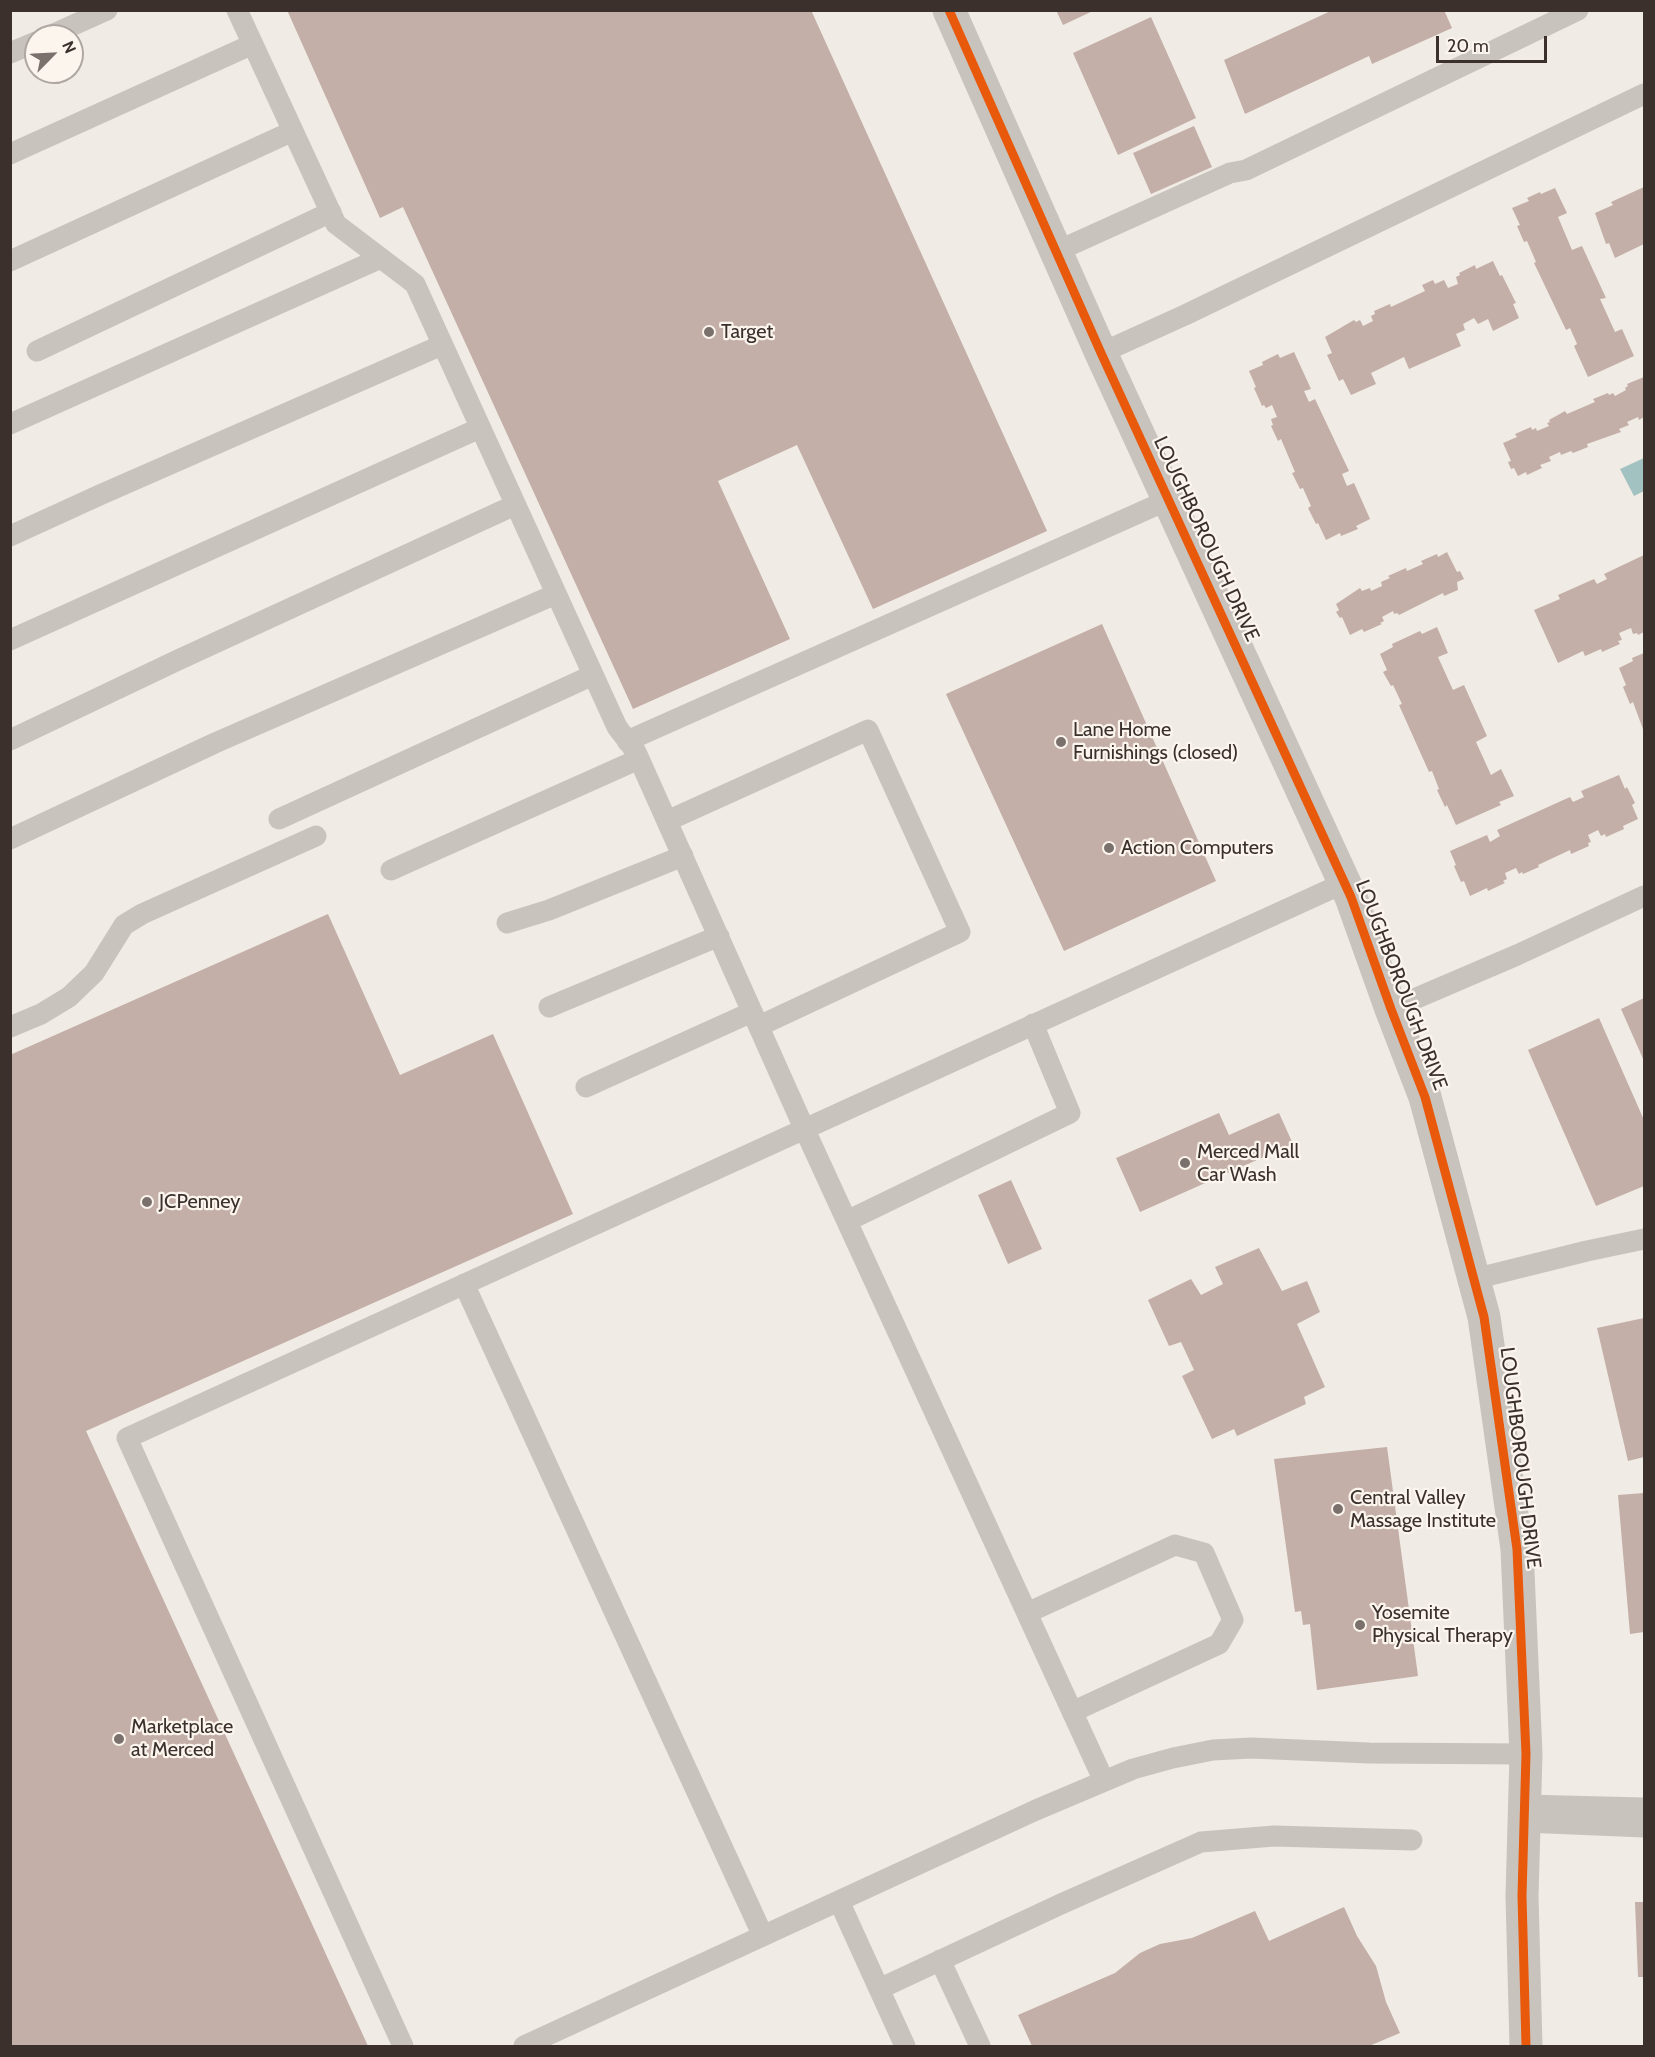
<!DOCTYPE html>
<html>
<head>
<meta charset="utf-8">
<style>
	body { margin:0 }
	#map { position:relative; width:1655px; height:2057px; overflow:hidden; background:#f0ebe5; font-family:Cabin,sans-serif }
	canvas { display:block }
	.frame { position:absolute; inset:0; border:12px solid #3b302b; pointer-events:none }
	.north { position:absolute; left:24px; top:24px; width:60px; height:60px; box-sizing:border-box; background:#fbf5ee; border:2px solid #aea6a0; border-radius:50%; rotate:66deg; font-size:16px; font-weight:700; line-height:24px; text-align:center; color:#3b302b }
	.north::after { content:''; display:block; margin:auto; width:21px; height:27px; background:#7a716c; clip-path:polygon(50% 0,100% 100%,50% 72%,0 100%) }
	.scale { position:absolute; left:1436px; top:36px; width:111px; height:27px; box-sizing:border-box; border:3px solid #3b302b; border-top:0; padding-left:8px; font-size:18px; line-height:21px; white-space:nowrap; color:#3b302b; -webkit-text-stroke:4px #fbf5ee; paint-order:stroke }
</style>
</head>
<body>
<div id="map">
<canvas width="1655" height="2057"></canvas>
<div class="frame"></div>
<div class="north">N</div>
<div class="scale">20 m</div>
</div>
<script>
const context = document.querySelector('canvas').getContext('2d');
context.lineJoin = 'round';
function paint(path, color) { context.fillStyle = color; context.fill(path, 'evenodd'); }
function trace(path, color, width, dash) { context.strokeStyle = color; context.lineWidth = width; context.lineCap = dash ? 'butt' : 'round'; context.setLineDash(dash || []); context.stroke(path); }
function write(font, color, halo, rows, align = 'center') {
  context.font = font + ' Cabin,sans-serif'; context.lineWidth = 4.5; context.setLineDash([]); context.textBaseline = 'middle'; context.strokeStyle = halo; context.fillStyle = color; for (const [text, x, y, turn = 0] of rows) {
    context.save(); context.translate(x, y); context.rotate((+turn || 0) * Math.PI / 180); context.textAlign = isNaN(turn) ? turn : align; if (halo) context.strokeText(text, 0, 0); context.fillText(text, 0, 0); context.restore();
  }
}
const water = new Path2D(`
	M1644 458V491L1634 496 1620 469Z`);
const building = new Path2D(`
	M287 10H811L1047 531 873 609 797 445 718 481 790 639 633 709 403 207 380 218Z
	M1056 10H1095L1063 25Z
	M1333 10H1444L1452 28 1372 64 1369 56 1245 114 1224 60Z
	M1151 17 1196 118 1118 155 1073 53Z
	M1194 126 1212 167 1151 194 1133 153Z
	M1644 187V244L1615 258 1609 243 1606 244 1595 213 1613 205 1611 202Z
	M1555 188 1567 213 1558 217 1572 250 1582 246 1606 298 1600 299 1615 332 1622 329 1634 356 1588 377 1574 346 1577 344 1570 328 1566 330 1534 263 1536 262 1527 241 1524 242 1517 226 1520 225 1512 208 1529 201 1527 198 1540 192 1541 194Z
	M1493 261 1500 276 1502 275 1516 303 1513 304 1519 318 1493 331 1488 319 1478 324 1474 318 1463 324 1465 330 1456 334 1461 346 1409 369 1404 357 1371 373 1376 384 1351 395 1343 379 1339 381 1327 355 1332 353 1325 337 1354 320 1356 322 1360 320 1363 326 1373 321 1371 316 1375 314 1374 311 1390 304 1391 307 1425 291 1422 285 1433 280 1435 284 1444 280 1448 288 1458 284 1456 277 1460 275 1459 273 1475 265 1476 269Z
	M1294 352 1311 389 1304 391 1309 402 1315 399 1349 471 1342 474 1347 486 1354 483 1370 519 1356 526 1358 529 1341 536 1340 533 1326 540 1318 523 1316 524 1308 508 1311 506 1303 488 1300 489 1292 473 1295 472 1281 439 1278 441 1271 426 1273 425 1271 419 1277 417 1272 405 1266 408 1264 405 1262 406 1254 388 1256 387 1249 371 1263 365 1262 362 1278 354 1280 358Z
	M1644 377V417L1639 420 1638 417 1627 422 1629 425 1619 429 1621 432 1587 444 1588 447 1573 453 1571 451 1561 455 1560 452 1549 457 1551 461 1540 465 1542 468 1527 475 1526 472 1518 476 1514 468 1511 469 1508 462 1511 461 1503 443 1517 437 1515 434 1531 427 1532 430 1536 428 1537 431 1549 426 1547 423 1550 422 1549 420 1565 411 1567 414 1595 402 1593 399 1608 393 1609 395 1613 393 1615 396 1626 390 1625 388 1628 386 1627 384Z
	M1447 552 1457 572 1460 571 1464 579 1457 582 1458 590 1444 596 1443 593 1399 615 1397 613 1394 614 1393 611 1382 617 1384 621 1380 623 1382 624 1364 632 1362 629 1350 635 1342 617 1340 618 1336 612 1339 610 1336 604 1360 588 1362 591 1370 588 1371 591 1382 586 1381 582 1390 578 1388 576 1406 568 1407 571 1423 564 1421 561 1437 554 1438 557Z
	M1644 555V632L1638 635 1637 633 1633 634 1631 628 1619 633 1622 640 1618 641 1620 644 1602 652 1601 649 1585 656 1583 651 1558 663 1534 610 1560 599 1558 595 1594 579 1597 584 1607 579 1604 574Z
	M1102 624 1216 881 1064 951 946 694Z
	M1437 627 1448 653 1438 657 1453 690 1464 685 1487 736 1476 742 1491 775 1501 769 1514 796 1499 802 1501 805 1456 825 1447 805 1445 807 1437 790 1439 789 1432 771 1429 772 1399 705 1402 704 1393 685 1391 686 1383 672 1387 670 1380 654 1393 647 1392 644 1420 631 1422 634Z
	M1644 653V732L1633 702 1630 704 1623 687 1626 685 1619 668 1633 661 1632 658Z
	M1619 775 1625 789 1627 787 1635 803 1632 805 1638 819 1623 826 1624 829 1606 837 1605 834 1601 836 1598 830 1588 835 1591 842 1588 843 1589 846 1571 854 1570 850 1538 865 1539 867 1523 874 1522 872 1519 874 1516 868 1505 873 1507 879 1503 881 1505 883 1488 891 1487 888 1470 896 1464 881 1461 882 1454 866 1456 865 1450 851 1487 835 1490 842 1500 836 1497 830 1570 797 1573 802 1584 797 1581 791Z
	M328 914 400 1075 493 1034 573 1214 86 1431 368 2046H10V1055Z
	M1644 998V1061L1621 1009Z
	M1599 1018 1644 1120V1186L1596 1206 1528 1050Z
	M1219 1113 1229 1135 1279 1113 1293 1144 1140 1212 1116 1158Z
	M1011 1180 1042 1249 1008 1264 978 1195Z
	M1259 1248 1282 1291 1307 1281 1320 1312 1297 1324 1325 1387 1304 1397 1306 1404 1237 1436 1234 1429 1212 1439 1182 1376 1194 1370 1181 1342 1169 1346 1148 1300 1191 1279 1201 1295 1223 1284 1215 1267Z
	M1644 1318V1457L1628 1461 1597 1328Z
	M1387 1447 1418 1676 1317 1690 1310 1624 1303 1625 1301 1611 1295 1612 1274 1459Z
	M1644 1493V1632L1630 1634 1618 1495Z
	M1635 1902H1644V1977H1638Z
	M1344 1907 1357 1936 1376 1966 1386 2002 1400 2033 1369 2046H1032L1018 2015 1115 1973 1140 1953 1160 1944 1192 1938 1255 1911 1269 1941Z`);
const service = new Path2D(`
	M237 10 336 224 415 284 617 727 636 752 804 1128 1104 1781
	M49 36 107 10
	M10 53 36 42
	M10 154 253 44
	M1055 252 1230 173 1246 170 1578 10
	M10 261 293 131
	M37 351 331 212
	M1101 353 1185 315 1644 94
	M10 424 381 258
	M10 536 102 494 442 345
	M10 640 480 428
	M10 740 178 660 515 505
	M627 741 1168 500
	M279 819 593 675
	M667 821 868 730 960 932 759 1026
	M10 839 215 743 556 594
	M391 870 639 759
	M507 923 549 910 683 856
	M549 1007 719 936
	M1391 1009 1517 955 1644 896
	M10 1027 41 1014 69 997 94 973 124 925 142 914 316 836
	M586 1087 752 1012
	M847 1221 1070 1113 1033 1024
	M1474 1279 1587 1251 1644 1239
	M464 1284 763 1936
	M1027 1613 1175 1545 1204 1553 1233 1620 1219 1644 1072 1712
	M1524 1805 1644 1808
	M1524 1822 1644 1827
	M839 1901 905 2046
	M940 1960 980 2046
	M879 1989 1061 1904 1201 1842 1274 1836 1412 1840
	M403 2046 127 1438 1344 883
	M524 2046 1036 1810 1133 1769 1173 1758 1213 1750 1251 1748 1369 1753 1526 1754`);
const minor = new Path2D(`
	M949 10 1101 353 1351 897 1391 1009 1425 1097 1484 1317 1517 1549 1526 1754 1522 1896 1526 2046`);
const cycleway = new Path2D(`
	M949 10 1101 353 1351 897 1391 1009 1425 1097 1484 1317 1517 1549 1526 1754 1522 1896 1526 2046`);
const markers = [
	[709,332,6,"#7a716c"],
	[1061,742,6,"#7a716c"],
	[1109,848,6,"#7a716c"],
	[1185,1163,6,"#7a716c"],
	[147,1202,6,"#7a716c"],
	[1338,1509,6,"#7a716c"],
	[1360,1625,6,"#7a716c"],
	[119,1739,6,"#7a716c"]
];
const poiNames = [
	["Target",721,332],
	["Lane Home",1073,730],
	["Furnishings (closed)",1073,753],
	["Action Computers",1121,848],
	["Merced Mall",1197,1152],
	["Car Wash",1197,1175],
	["JCPenney",159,1202],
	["Central Valley",1350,1498],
	["Massage Institute",1350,1521],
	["Yosemite",1372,1613],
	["Physical Therapy",1372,1636],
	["Marketplace",131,1727],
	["at Merced",131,1750]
];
const streetNames = [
	["LOUGHBOROUGH DRIVE",1206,539,65],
	["LOUGHBOROUGH DRIVE",1401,985,69],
	["LOUGHBOROUGH DRIVE",1520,1458,83]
];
paint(water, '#a1c2c1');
paint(building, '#c3afa7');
trace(service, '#c9c3be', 21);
trace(minor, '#c9c3be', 33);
trace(cycleway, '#e8590c', 9);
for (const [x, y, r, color] of markers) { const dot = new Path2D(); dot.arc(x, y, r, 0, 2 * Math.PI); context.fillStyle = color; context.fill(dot); trace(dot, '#fbf5ee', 2); }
write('20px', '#3b302b', '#fbf5ee', poiNames, 'left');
write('20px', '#3b302b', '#fbf5ee', streetNames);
</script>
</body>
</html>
